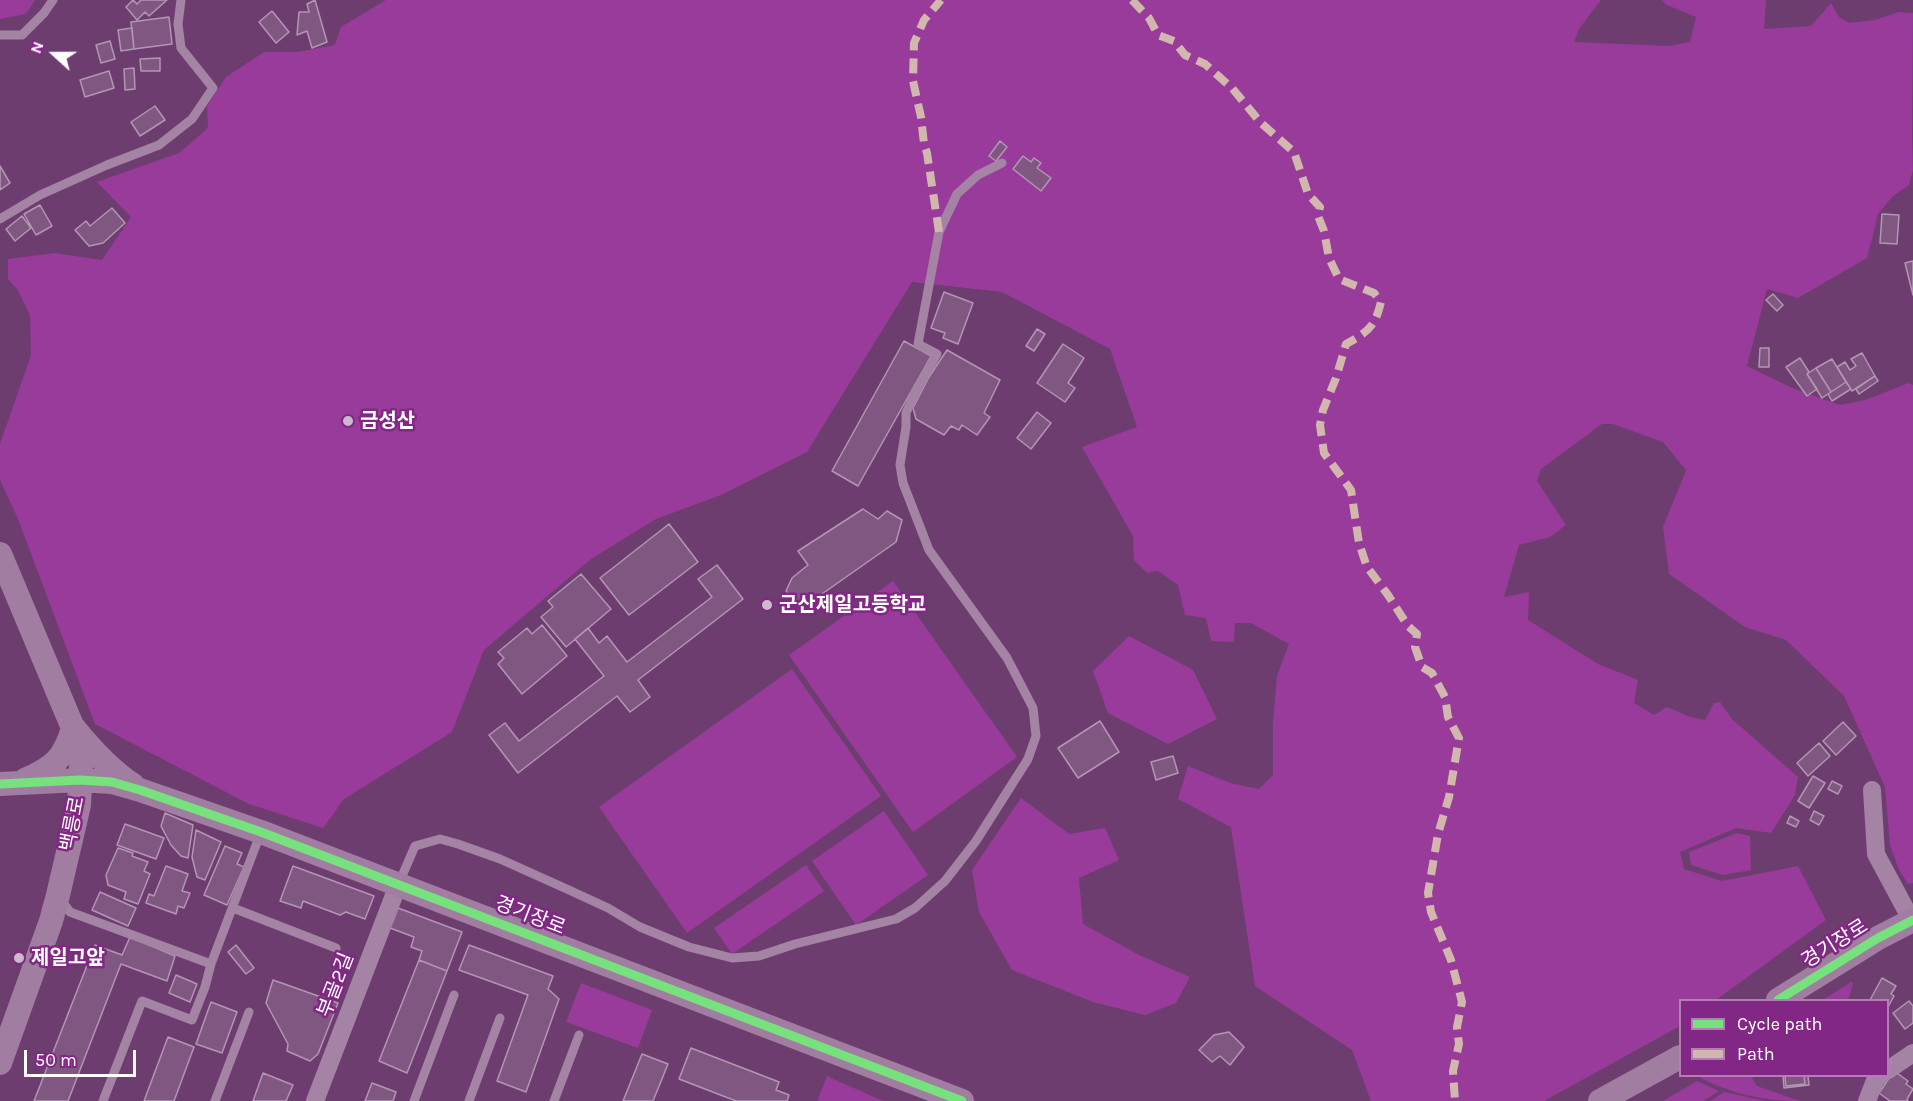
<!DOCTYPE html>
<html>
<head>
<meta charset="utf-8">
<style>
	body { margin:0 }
	#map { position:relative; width:1913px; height:1101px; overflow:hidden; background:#6e3d6f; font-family:Karla,sans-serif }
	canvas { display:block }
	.legend { position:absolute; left:1679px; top:999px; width:210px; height:78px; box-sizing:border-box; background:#822785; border:2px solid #b47db6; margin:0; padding:8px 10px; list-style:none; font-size:18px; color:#fff }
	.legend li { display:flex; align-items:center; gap:12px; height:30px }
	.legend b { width:30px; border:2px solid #b47db6 }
	.north { position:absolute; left:24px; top:24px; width:60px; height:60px; -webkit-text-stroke:4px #822785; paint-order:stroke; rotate:291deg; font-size:16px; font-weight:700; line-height:24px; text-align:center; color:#fff }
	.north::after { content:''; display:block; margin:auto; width:21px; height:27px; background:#fff; clip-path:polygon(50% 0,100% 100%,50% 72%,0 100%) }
	.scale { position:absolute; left:24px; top:1050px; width:112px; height:27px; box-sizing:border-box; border:3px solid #fff; border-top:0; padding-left:8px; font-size:18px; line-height:21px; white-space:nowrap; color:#fff; -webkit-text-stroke:4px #822785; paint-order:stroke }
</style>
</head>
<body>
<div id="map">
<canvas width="1913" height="1101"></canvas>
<ul class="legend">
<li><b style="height:8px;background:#77e17e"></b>Cycle path</li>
<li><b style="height:8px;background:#d1b7ad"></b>Path</li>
</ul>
<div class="north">N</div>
<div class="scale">50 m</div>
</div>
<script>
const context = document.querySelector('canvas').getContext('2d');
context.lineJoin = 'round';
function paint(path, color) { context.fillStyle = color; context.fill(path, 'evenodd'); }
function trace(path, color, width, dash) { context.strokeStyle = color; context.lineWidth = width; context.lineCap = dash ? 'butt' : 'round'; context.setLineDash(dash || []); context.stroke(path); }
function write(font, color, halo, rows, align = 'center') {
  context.font = font + ' Karla,"Noto Sans KR",sans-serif'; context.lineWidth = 5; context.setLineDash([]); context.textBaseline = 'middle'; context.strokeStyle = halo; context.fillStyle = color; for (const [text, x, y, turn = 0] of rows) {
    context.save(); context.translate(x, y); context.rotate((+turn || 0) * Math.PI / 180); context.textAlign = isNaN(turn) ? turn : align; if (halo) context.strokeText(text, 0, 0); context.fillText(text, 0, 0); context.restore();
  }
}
const green = new Path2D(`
	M0 0H35L26 14 0 19Z
	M386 0H1601L1579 29 1574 42 1669 46 1690 42 1696 17 1667 5 1662 0H1766L1764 29 1811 26 1831 3 1838 16 1849 23 1875 20 1899 12 1913 13 1912 136 1913 170 1909 185 1893 196 1878 214 1867 258 1798 298 1767 289 1747 366 1792 388 1840 405 1865 400 1909 383 1913 385V883L1908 884 1899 870 1890 845 1885 787 1844 696 1786 640 1745 627 1669 574 1663 527 1686 470 1663 442 1613 424H1602L1541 469 1537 481 1566 525 1550 537 1519 545 1504 597 1529 592 1528 620 1598 664 1638 680 1634 703 1654 715 1667 707 1690 717 1705 720 1714 703 1720 702 1732 719 1798 777 1795 795 1771 833 1736 828 1680 852 1684 869 1722 881 1798 866 1826 920 1716 1000H1680V1026L1544 1101H1371L1352 1050 1255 986 1231 827 1178 799 1188 766 1230 783 1259 789 1273 775V723L1277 676 1289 644 1251 623H1235L1234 642 1211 641 1206 618 1185 615 1178 585 1158 571 1147 573 1134 560 1133 536 1082 447 1137 427 1110 349 1002 292 912 282 807 452 721 495 656 519 591 559 484 650 452 732 344 799 323 828 249 804 95 724 18 519 0 480V444L31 355 30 315 17 289 8 279V259L55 253 102 260 131 217 97 182 179 153 208 128 207 106 226 77 264 52H298L335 45 341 27Z
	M893 581 1017 757 913 832 789 655Z
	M1129 636 1193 670 1217 719 1168 744 1108 713 1093 671Z
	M792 669 881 796 687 933 599 807Z
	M1021 798 1069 834 1105 828 1119 860 1079 878 1083 924 1139 955 1190 977 1176 1003 1145 1015 1093 1002 1012 970 979 912 972 870Z
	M884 811 928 875 856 925 812 861Z
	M1737 833 1750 836 1751 870 1723 875 1691 865 1689 852Z
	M806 865 824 891 732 954 714 928Z
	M1851 982H1853L1850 995 1847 1000H1823Z
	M581 983 652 1010 638 1048 566 1022Z
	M827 1076 883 1101H817Z
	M1705 1076H1751L1757 1086 1800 1101C1765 1101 1732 1094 1700 1078Z
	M1697 1081 1719 1091 1703 1101H1663Z
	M1724 1092 1765 1101H1710Z`);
const building = new Path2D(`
	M133 0 137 4 141 0H167L149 16 145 12 137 20 126 7Z
	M315 0 327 42 312 48 307 31 297 35 299 12H309L307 4Z
	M272 11 289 32 276 43 259 22Z
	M169 17 172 44 134 49 131 22Z
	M132 28 134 49 121 51 118 30Z
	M110 41 115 59 101 63 96 45Z
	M160 58V71H141L140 59Z
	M134 68 135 89 125 90 124 69Z
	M109 71 114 88 85 97 80 80Z
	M155 106 165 120 140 136 131 122Z
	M1000 141 1007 147 996 161 989 156Z
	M1023 156 1031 162 1034 158 1041 163 1037 168 1051 178 1041 191 1013 169Z
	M0 166 10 183 0 190Z
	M40 205 52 226 36 235 24 214Z
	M112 208 125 223 103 243 89 246 75 230 86 221 90 226Z
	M1882 214 1899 215 1897 244 1880 243Z
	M22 216 31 228 15 241 6 229Z
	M1913 261V295L1905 263Z
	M944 292 973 303 958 344 943 338 945 333 931 328Z
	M1773 294 1783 305 1777 311 1766 300Z
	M1037 329 1045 334 1034 351 1026 346Z
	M904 341 931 356 858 486 832 471Z
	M1063 344 1084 358 1068 383 1075 388 1065 402 1037 383Z
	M1760 348H1769V367H1759Z
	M947 350 1000 380 984 413 990 417 977 435 962 425 959 430 951 426 944 435 916 419 913 408 929 377Z
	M1862 353 1875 376 1852 391 1837 367 1845 362 1850 370 1856 366 1851 359Z
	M1800 358 1809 372 1807 374 1817 389 1807 396 1786 367Z
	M1832 359 1846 382 1831 392 1816 368Z
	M1816 368 1831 392 1822 398 1807 374Z
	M1875 376 1878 381 1859 394 1856 389Z
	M1846 382 1851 389 1832 401 1828 394Z
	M1037 412 1051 423 1031 449 1017 438Z
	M863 509 878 519 887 511 902 520 896 542 802 608 786 591 792 578 808 565 798 551Z
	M669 524 698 562 629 615 600 578Z
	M717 565 743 599 638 680 650 697 630 712 617 696 518 773 489 735 505 723 519 741 604 676 575 639 588 628 599 643 607 636 627 662 712 597 698 579Z
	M581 574 611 609 566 647 541 617 553 607 548 601Z
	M542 625 567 656 522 694 498 664 504 658 498 652 527 628 532 634Z
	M1100 721 1119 752 1078 778 1058 748Z
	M1843 722 1856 736 1836 755 1823 741Z
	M1819 743 1830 756 1808 776 1797 763Z
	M1173 756 1178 773 1156 780 1151 762Z
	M1813 776 1825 783 1809 808 1798 801Z
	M1832 781 1842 786 1838 794 1828 789Z
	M1814 811 1824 816 1819 825 1810 820Z
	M165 813 193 825 188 858 181 856 171 845 161 826Z
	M1790 816 1799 821 1796 827 1787 823Z
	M125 824 164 838 156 859 117 845Z
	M196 830 221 842 205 880 197 877 192 857Z
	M225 846 242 853 237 864 244 867 227 905 204 895Z
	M118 848 133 853 132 856 148 862 144 871 150 874 138 904 124 899 126 892 108 885 106 875Z
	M166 866 188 874 182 891 190 893 184 908 178 906 176 914 146 903 149 894 154 896Z
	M293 866 374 896 365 919 346 912 340 915 303 901 301 908 280 901Z
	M100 892 136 908 128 926 92 910Z
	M398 908 462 932 447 971 419 960 422 951 411 947 414 937 390 928Z
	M130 937 175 956 167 981 121 964 68 1101H34L95 945 122 955Z
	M236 945 254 968 246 974 228 952Z
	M469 945 553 976 548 989 559 999 526 1092 497 1081 528 995 459 970Z
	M419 960 447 971 407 1073 379 1061Z
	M176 975 197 984 190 1002 169 993Z
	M1882 978 1896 986 1891 994 1894 996 1888 1007V1000H1870Z
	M273 980 338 1003 318 1054 310 1061 287 1051 288 1044 266 1003Z
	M1909 1001 1913 1006V1023L1905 1029 1893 1013Z
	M211 1002 237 1012 222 1053 196 1044Z
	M1229 1032 1244 1047 1230 1065 1220 1056 1212 1062 1199 1050 1214 1035Z
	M168 1037 194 1047 174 1101H144Z
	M691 1048 779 1082 776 1090 789 1095 787 1101H736L679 1079Z
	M642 1054 668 1064 653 1101H623Z
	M1894 1071 1908 1081 1906 1084 1913 1089 1907 1099 1908 1101H1890L1879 1093Z
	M263 1073 293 1085 286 1101H253Z
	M1783 1076H1785L1786 1086 1805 1084 1804 1076H1808L1809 1085 1784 1088Z
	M1785 1076H1804L1805 1084 1786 1086Z
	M372 1083 396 1092 393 1101H365Z`);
const lane = new Path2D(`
	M0 35H22L44 13 53 0
	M0 219 40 195 107 165 159 145 192 119 213 88 181 48 178 24 181 0
	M399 883 415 846 440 839 458 844 500 859 569 890 608 908 640 927 689 947 732 958 759 956 795 944 896 919 915 908 945 881 976 841 1028 759 1036 736 1033 708 1007 658 929 550 903 483 900 465 906 427V413L915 393 937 354 918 344 939 232 957 194 978 175 1002 163
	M61 900 70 912 211 964 261 832
	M233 908 336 948
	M103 1101 142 1001 192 1020 205 987 211 964
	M215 1101 249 1012
	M414 1101 454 995
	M469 1101 500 1018
	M554 1101 579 1035`);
const street = new Path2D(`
	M1872 790 1876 854 1913 923
	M1888 1070 1913 1053
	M315 1101 398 885
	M1867 1101 1876 1078 1880 1076`);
const secondary = new Path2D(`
	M0 554 73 728 81 765 79 805 58 895 51 921 0 1063
	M74 728C91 749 110 770 133 785
	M25 780C54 767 64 759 73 728
	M0 784 80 780 112 782 140 790 261 832 962 1101
	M1778 1000 1878 938 1913 920
	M1600 1101 1680 1057`);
const quiet = new Path2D(`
	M1132 0 1149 18 1158 35 1174 41 1185 55 1205 64 1232 88 1261 123 1294 152 1308 194 1320 207 1318 216 1324 231 1329 258 1339 279 1374 293 1381 302C1375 327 1368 332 1346 344L1336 378 1323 410 1320 425 1324 453 1351 490 1359 543 1367 567 1388 595 1408 626 1417 634 1415 647 1422 667 1432 673 1445 697 1448 717 1459 738 1449 797 1438 834 1428 893 1431 912 1451 960 1462 1002 1457 1027 1459 1044 1453 1071 1455 1101
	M939 232 927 153 924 144 921 117 913 81 914 43 924 20 941 0`);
const cycleway = new Path2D(`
	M0 784 80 780 112 782 140 790 261 832 962 1101
	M1778 1000 1878 938 1913 920`);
const markers = [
	[348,421,6,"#ccbbcd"],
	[767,605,6,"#ccbbcd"],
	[19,958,6,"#ccbbcd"]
];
const poiNames = [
	["금성산",360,421],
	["군산제일고등학교",779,605],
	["제일고앞",31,958]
];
const streetNames = [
	["백릉로",73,824,-79],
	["경기장로",530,916,21],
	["경기장로",1835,944,-32],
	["부골2길",336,985,-69]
];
paint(green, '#983b9a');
paint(building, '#7f5780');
trace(building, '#b396b3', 1.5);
trace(lane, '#a483a5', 9);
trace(street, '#a483a5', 18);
trace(secondary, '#a17ea1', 24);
trace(quiet, '#d1b7ad', 8, [15, 8]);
trace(cycleway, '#77e17e', 9);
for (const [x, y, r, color] of markers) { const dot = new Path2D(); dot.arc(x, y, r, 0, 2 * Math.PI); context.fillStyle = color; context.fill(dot); trace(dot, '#822785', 2); }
write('bold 20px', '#fff', '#822785', poiNames, 'left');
write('20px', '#fff', '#822785', streetNames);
</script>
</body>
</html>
